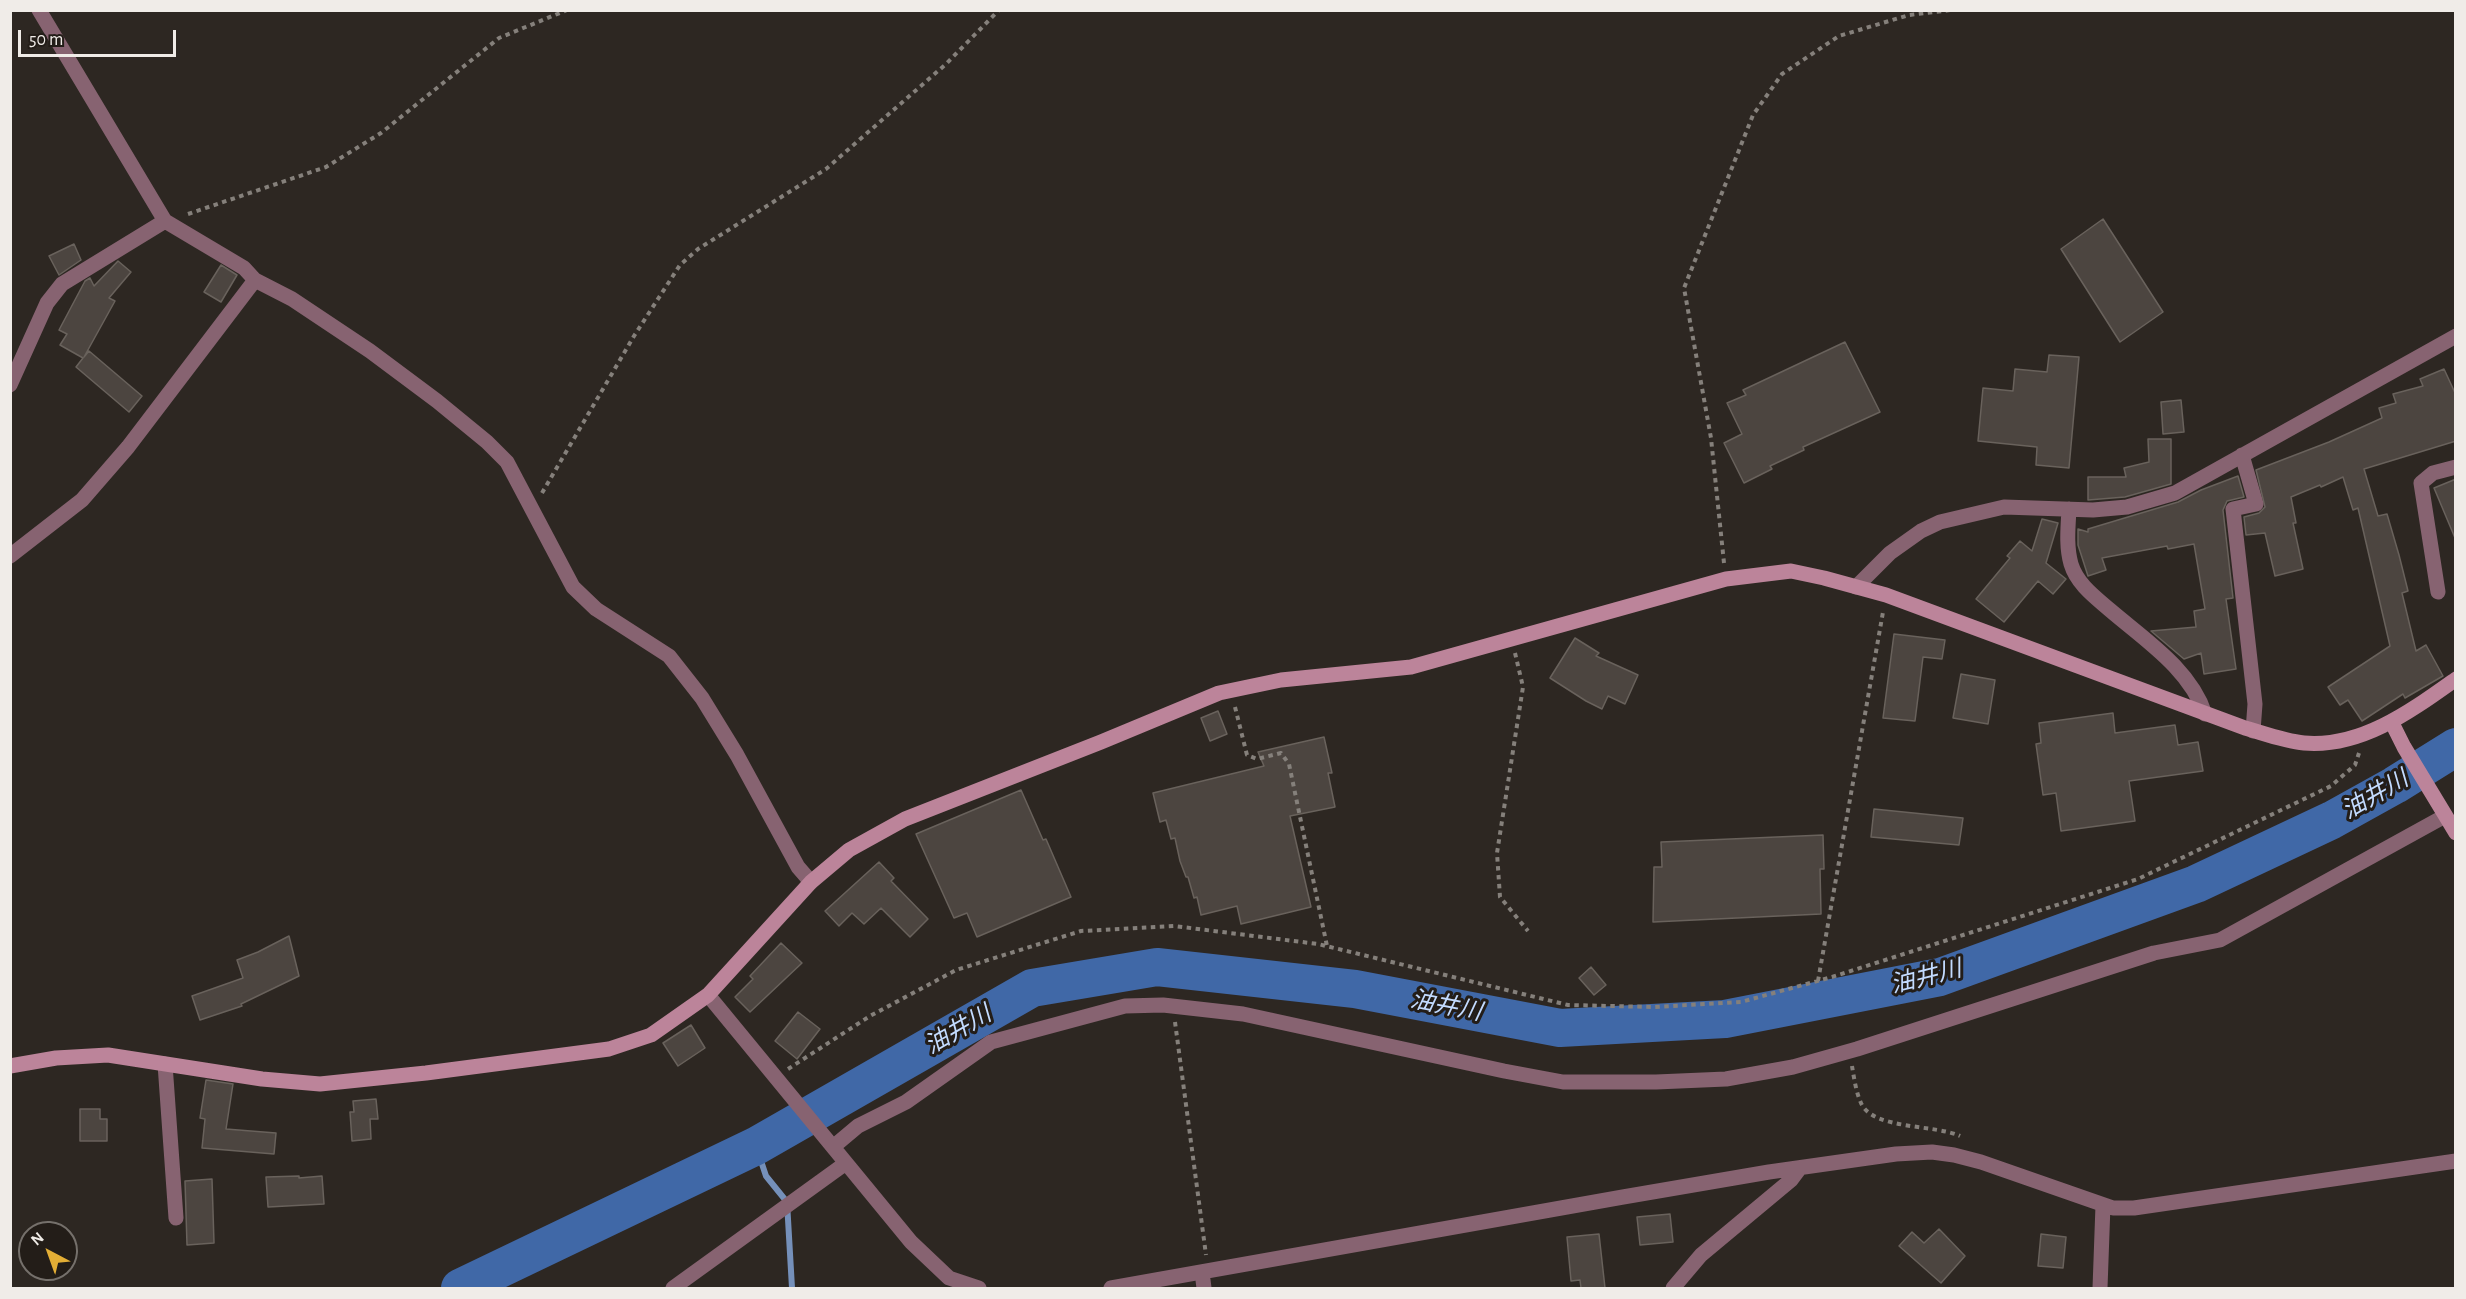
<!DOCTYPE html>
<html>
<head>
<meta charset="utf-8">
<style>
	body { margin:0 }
	#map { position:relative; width:2466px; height:1299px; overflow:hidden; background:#2d2722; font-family:"Alegreya Sans",sans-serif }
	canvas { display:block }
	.frame { position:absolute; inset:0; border:12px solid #f0ece8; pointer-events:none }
	.north { position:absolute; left:18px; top:1221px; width:60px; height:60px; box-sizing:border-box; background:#231d18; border:2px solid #75706b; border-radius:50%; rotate:319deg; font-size:16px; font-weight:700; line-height:24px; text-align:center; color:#f0ece8 }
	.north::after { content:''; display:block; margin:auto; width:21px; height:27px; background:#e3ae35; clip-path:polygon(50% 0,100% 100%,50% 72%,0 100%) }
	.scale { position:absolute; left:18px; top:30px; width:158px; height:27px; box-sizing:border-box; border:3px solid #f0ece8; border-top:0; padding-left:8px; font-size:18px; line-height:21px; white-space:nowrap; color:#f0ece8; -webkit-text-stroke:4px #231d18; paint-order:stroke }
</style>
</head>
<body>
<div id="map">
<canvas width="2466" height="1299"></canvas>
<div class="frame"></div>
<div class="north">N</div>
<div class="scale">50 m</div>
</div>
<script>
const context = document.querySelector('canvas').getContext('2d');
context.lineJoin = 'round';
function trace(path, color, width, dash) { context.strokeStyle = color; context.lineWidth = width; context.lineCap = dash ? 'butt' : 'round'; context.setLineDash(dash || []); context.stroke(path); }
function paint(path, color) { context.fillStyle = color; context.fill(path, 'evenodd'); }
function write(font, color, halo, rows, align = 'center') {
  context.font = font + ' "Alegreya Sans","Noto Sans JP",sans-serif'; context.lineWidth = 6; context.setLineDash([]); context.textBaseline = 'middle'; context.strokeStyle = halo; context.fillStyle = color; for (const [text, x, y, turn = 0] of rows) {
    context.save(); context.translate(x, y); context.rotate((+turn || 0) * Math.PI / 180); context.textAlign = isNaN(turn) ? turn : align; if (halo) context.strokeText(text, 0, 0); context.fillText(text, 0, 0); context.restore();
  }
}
const stream = new Path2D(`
	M756 1146 766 1176 787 1202 792 1288`);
const river = new Path2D(`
	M460 1288 756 1146 1032 988 1157 967 1355 989 1560 1028 1725 1019 1940 977 2196 884 2332 820 2395 785 2456 747`);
const building = new Path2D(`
	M2103 219 2163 312 2120 342 2061 249Z
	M74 244 81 260 59 275 49 256Z
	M118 261 131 272 109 298 115 301 84 357 89 351 142 396 129 412 76 367 83 358 60 345 67 334 59 330 85 281 90 278 94 286Z
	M221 265 237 275 221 302 204 292Z
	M1845 342 1880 412 1803 447 1804 450 1770 466 1772 469 1744 483 1724 443 1742 434 1727 403 1746 395 1743 390Z
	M2049 355 2079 357 2069 468 2036 465 2037 447 1978 441 1983 388 2013 391 2015 369 2047 372Z
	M2444 369 2456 395V441L2364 469 2378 516 2387 514 2399 555 2408 591 2402 593 2416 651 2426 645 2443 676 2405 698 2403 694 2362 721 2348 700 2340 705 2328 687 2390 646 2358 508 2353 510 2343 477 2321 487 2320 485 2291 497 2296 523H2293L2303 569 2275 576 2265 533 2246 535 2244 517 2259 513 2265 507 2256 470 2329 442 2382 418 2379 408 2396 403 2393 394 2423 386 2420 379Z
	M2181 400 2184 432 2163 434 2161 402Z
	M2148 439H2171V484L2125 497 2088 500V477H2126L2124 468 2149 462Z
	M2238 476 2244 497 2227 501 2223 510 2233 598 2226 599 2236 669 2204 674 2201 653 2184 659 2151 631 2196 627 2194 611 2205 609 2194 544 2168 549 2167 546 2102 558 2106 570 2088 576 2078 545V529L2088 532V529L2178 502 2201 490Z
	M2456 479V538H2455L2434 488Z
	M2042 519 2058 523 2046 563 2066 579 2053 594 2038 581 2004 622 1976 599 2010 558 2007 556 2020 541 2032 551Z
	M1894 634 1945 640 1942 659 1923 657 1915 721 1883 718Z
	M1575 638 1599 653 1596 656 1638 675 1625 704 1608 696 1602 709 1586 701 1550 678Z
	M1961 674 1995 680 1988 724 1953 718Z
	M1218 711 1227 734 1210 741 1201 718Z
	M2113 713 2115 733 2175 725 2178 745 2198 742 2203 771 2129 781 2135 821 2061 831 2056 793 2043 795 2036 744 2041 743 2039 723Z
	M1324 737 1332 773H1328L1335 807 1290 816 1311 907 1241 924 1237 906 1201 915 1197 897 1194 898 1188 877H1186L1180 861 1175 838 1171 839 1166 820 1160 822 1153 793 1264 766 1258 752Z
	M1021 790 1043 840 1046 839 1071 897 977 937 967 913 954 918 916 834Z
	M1874 809 1963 818 1959 845 1871 837Z
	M1823 835 1824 869H1820L1821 914 1653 922 1654 867H1662L1661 842Z
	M879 862 894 878 891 881 928 919 910 937 881 908 864 924 852 913 839 926 825 911Z
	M289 936 299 976 241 1004 242 1006 200 1020 192 996 243 978 237 960 258 952Z
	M781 943 802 963 750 1012 735 997 753 979 750 976Z
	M1591 967 1606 985 1594 995 1579 978Z
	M798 1012 820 1029 797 1059 775 1041Z
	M691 1025 705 1048 678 1066 663 1043Z
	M206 1080 233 1084 226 1129 276 1133 274 1154 202 1148 205 1119 200 1118Z
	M376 1099 378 1119H370L371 1139 352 1141 350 1112H354L353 1101Z
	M80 1109H100V1119H107V1141H80Z
	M299 1176V1178L322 1176 324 1204 268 1207 266 1177Z
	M212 1179 214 1243 187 1245 185 1181Z
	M1670 1214 1673 1242 1640 1245 1637 1217Z
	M1939 1229 1965 1256 1941 1283 1899 1246 1912 1232 1924 1243Z
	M1599 1234 1605 1288H1581L1580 1280 1571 1281 1567 1237Z
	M2041 1234 2066 1237 2063 1268 2038 1266Z`);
const path = new Path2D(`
	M188 214 326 167 381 133 499 38 567 10
	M542 493 634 336 680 265 698 249 826 169 946 64 999 10
	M1724 563 1711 438 1684 288 1753 115 1782 74 1839 36 1909 15 1951 10
	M1515 653 1523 687 1497 853 1500 897 1528 931
	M1235 707 1247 755 1257 759 1281 753 1289 764 1327 946
	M1818 981 1883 612
	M1175 1022 1206 1255
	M1852 1066C1854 1078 1856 1092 1861 1103 1873 1130 1934 1124 1960 1136
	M788 1069 870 1016 956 970 1081 931 1174 926 1318 944 1568 1005 1654 1007 1741 1002 1832 977 2138 879 2331 786 2355 765 2359 753`);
const street = new Path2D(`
	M39 10 165 221 244 268 255 280 292 299 370 351 437 401 487 442 507 462 573 587 596 609 669 656 702 698 737 755 798 867 811 882
	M10 385 47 303 62 284 165 221
	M2242 455 2256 504 2233 509 2255 704 2253 731
	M2069 509C2068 528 2066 546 2071 564 2077 584 2095 597 2110 610 2145 640 2190 669 2205 714
	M10 556 82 500 128 447 255 280
	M1856 587 1890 553 1921 531 1940 522 2004 507 2093 510 2127 507 2175 493 2456 336
	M2438 592 2421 483 2433 473 2456 467
	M708 995 911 1242 949 1278 979 1288
	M165 1064 176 1218
	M833 1147 858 1126 906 1102 991 1042 1125 1006 1163 1005 1243 1014 1504 1071 1563 1082H1656L1726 1079 1793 1067 1857 1049 2154 953 2220 940 2445 816
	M1202 1272 1204 1288
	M673 1288 846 1163
	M1111 1288 1623 1197 1769 1172 1896 1154 1932 1152 1954 1155 1981 1162 2113 1208H2134L2456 1161
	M1673 1288 1701 1255 1791 1180 1800 1168
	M2100 1288 2103 1205`);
const secondary = new Path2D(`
	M2392 723 2404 747 2456 833
	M10 1066 56 1058 108 1055 262 1079 320 1084 426 1073 609 1049 651 1035 708 995 811 882 849 850 905 819 1101 742 1219 693 1281 680 1411 667 1726 579 1791 571 1824 578 1886 595 2245 728C2263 733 2284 741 2304 743 2361 748 2411 711 2456 679`);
const waterNames = [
	["油井川",2375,795,-30],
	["油井川",1926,977,-14],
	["油井川",1446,1006,11],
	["油井川",958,1030,-30]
];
trace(stream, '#7590ba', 6);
trace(river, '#4068a7', 38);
paint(building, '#4c4540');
trace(building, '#69625c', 1.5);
trace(path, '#85807b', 4, [4.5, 4.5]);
trace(street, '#876371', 15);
trace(secondary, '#bc849a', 15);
write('italic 24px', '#c3dbff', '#231d18', waterNames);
</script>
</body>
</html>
